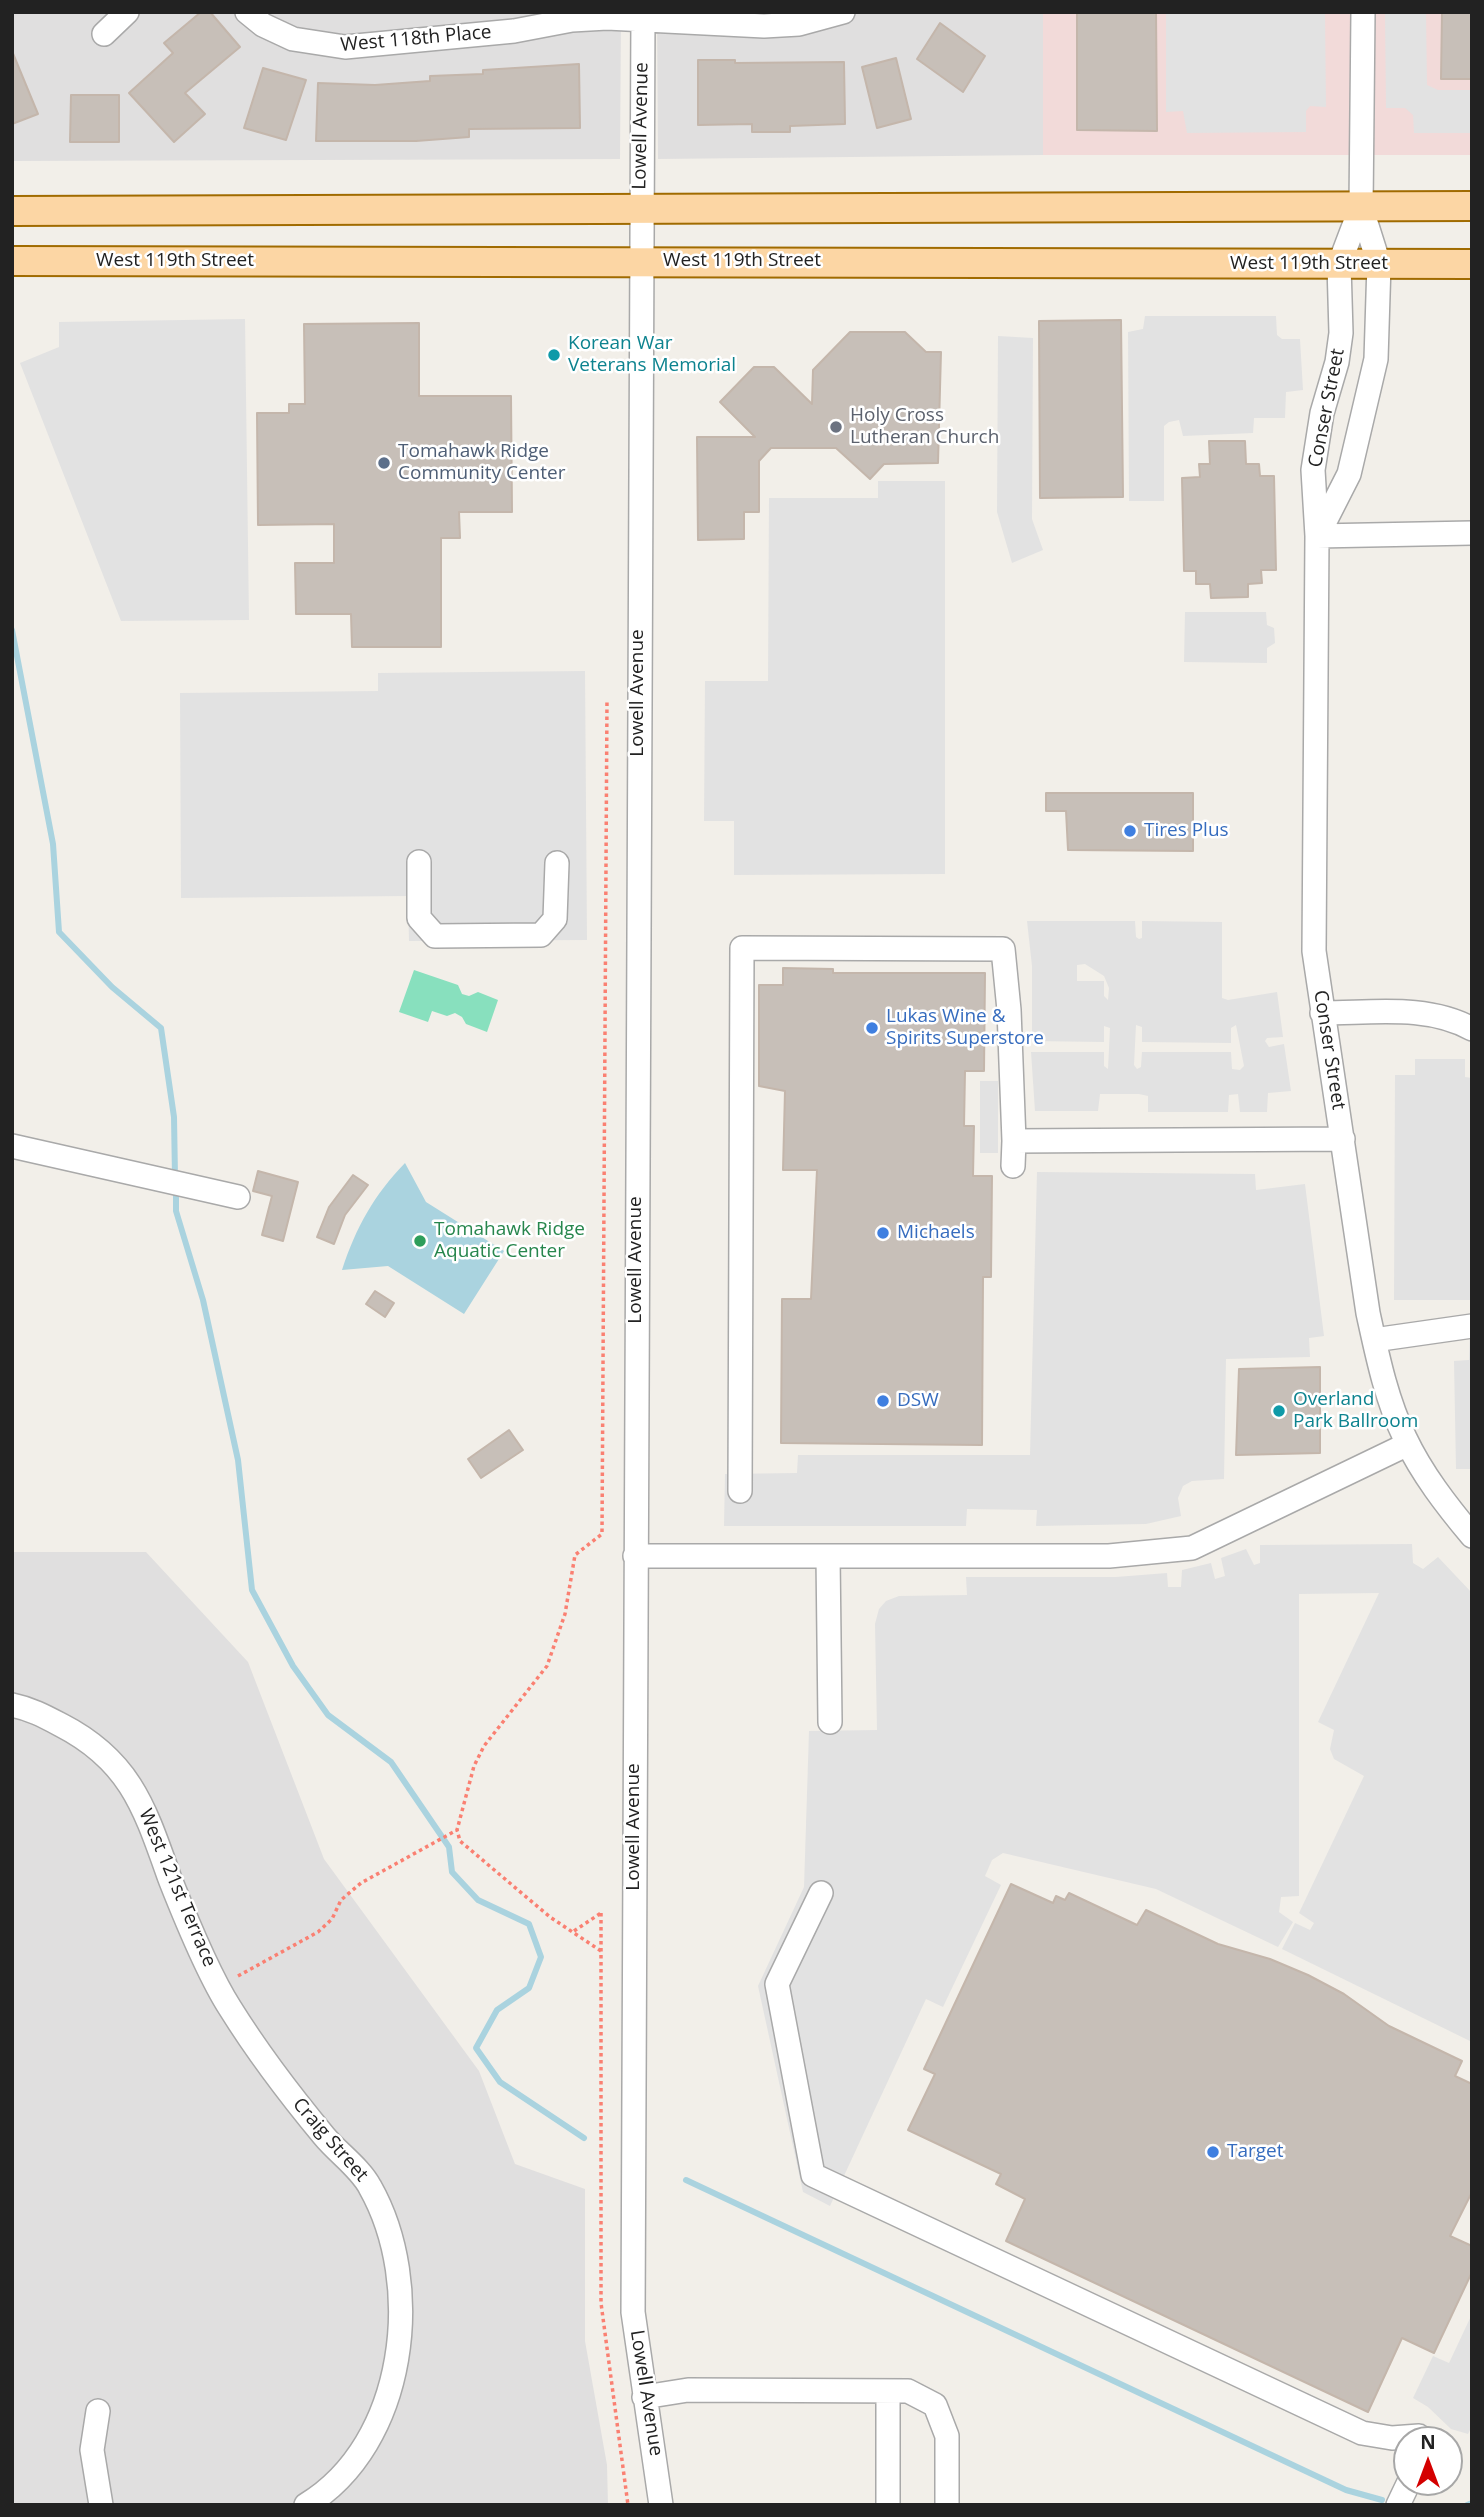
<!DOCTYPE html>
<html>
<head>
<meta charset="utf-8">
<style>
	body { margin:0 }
	#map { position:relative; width:1484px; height:2517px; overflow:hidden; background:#f2efe9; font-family:"Open Sans",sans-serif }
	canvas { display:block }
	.frame { position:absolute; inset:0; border:14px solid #222; pointer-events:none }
	.north { position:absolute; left:1393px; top:2426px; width:70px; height:70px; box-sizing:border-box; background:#fff; border:2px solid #a7a7a7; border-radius:50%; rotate:0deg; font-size:19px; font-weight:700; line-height:28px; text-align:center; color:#222 }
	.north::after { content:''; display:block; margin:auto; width:24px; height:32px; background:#d40000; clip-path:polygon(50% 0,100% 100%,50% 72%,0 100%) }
</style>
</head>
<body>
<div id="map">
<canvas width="1484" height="2517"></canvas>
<div class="frame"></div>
<div class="north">N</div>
</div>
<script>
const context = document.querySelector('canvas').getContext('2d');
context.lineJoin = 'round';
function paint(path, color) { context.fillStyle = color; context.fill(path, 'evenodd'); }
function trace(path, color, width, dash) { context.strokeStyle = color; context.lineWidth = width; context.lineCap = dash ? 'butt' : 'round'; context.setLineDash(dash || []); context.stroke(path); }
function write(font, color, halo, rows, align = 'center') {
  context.font = font + ' "Open Sans",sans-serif'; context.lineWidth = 5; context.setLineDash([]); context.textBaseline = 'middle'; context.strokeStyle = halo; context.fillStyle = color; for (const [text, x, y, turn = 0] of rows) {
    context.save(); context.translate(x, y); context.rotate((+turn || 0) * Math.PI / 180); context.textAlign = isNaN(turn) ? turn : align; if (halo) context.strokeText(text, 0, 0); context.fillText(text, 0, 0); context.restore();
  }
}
const residential = new Path2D(`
	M12 12H621L620 159 12 161Z
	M657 12H1043V155L658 159Z
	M12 1552H146L248 1662 324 1859 479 2071 515 2164 585 2189V2341L607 2465 608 2505H12Z`);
const commercial = new Path2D(`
	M1043 12H1472V155H1043Z`);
const pitch = new Path2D(`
	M414 970 458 985 462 994 469 996 478 992 498 1000 487 1032 466 1024 462 1017 455 1013 447 1016 432 1011 428 1022 399 1012Z`);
const parking = new Path2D(`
	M1166 12H1325L1326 107 1310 106 1306 111V132L1187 133 1183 111 1166 112Z
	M1385 12H1426L1427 85 1438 90H1472V133H1414L1413 115 1405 108H1386Z
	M1145 316H1276L1277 335 1282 339H1300L1303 390 1286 392 1285 418H1254L1253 433 1183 436 1179 420 1169 422 1164 426V501H1129L1128 332 1143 329Z
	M245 319 249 620 121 621 20 363 59 347V322Z
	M998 336 1033 338 1032 519 1043 550 1012 563 997 512Z
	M878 481H945V874L734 875V821H704L705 681H768L769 498H878Z
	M1185 612H1266L1267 625 1274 628 1275 643 1267 648V663L1184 662Z
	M585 671 587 940 409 941 408 896 181 898 180 693 378 691V673Z
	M1027 921H1135L1136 937 1139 939 1142 938V921L1222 922V998L1228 1000 1277 992 1283 1037 1267 1038 1265 1041 1269 1047 1284 1044 1291 1091 1268 1093 1267 1112H1240L1238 1094 1229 1095 1228 1112H1148V1096L1139 1094H1100L1098 1111H1035L1031 1052H1104V1066L1108 1069 1110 1028 1104 1026V1042L1032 1041V966ZM1085 964 1104 976 1109 988 1108 1000 1104 996V981H1077V965ZM1136 1025 1142 1027V1042L1231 1043V1028L1236 1025 1244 1066 1240 1070 1232 1069 1231 1052H1142L1141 1067 1137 1069 1134 1065Z
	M1415 1059H1465V1077L1472 1078V1469H1456L1454 1361 1469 1360 1471 1300H1394L1395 1075H1415Z
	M980 1081H998V1153H980Z
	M1037 1172 1255 1174 1256 1190 1305 1184 1324 1336 1309 1338 1310 1357 1226 1359 1224 1479 1192 1481 1183 1486 1178 1498 1181 1516 1146 1524 1036 1526 1037 1510 967 1509 966 1526H724L725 1474 797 1473 798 1455H1030Z
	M1412 1544 1413 1563 1423 1569 1438 1557 1472 1593V2042L1282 1949 1295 1923 1310 1930 1314 1923 1299 1913 1364 1776 1334 1759 1330 1749 1334 1730 1318 1722 1379 1593 1299 1594V1896L1281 1897 1279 1912 1293 1922 1278 1947 1156 1889 1003 1853 992 1860 985 1876 1001 1885 943 2007 926 1999 830 2206 803 2192 758 1986 804 1887 809 1731 877 1730 875 1624 879 1609 886 1601 899 1596 967 1595 966 1577H1116L1167 1573 1168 1587H1181L1182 1570 1211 1563 1215 1579 1225 1576 1221 1558 1246 1549 1254 1565 1260 1563V1545Z
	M1472 2314V2426L1468 2434 1451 2429 1428 2407 1413 2398 1433 2356 1449 2363Z`);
const water = new Path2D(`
	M405 1163 426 1202 504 1251 464 1314 388 1266 342 1270C356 1227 374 1195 405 1163Z`);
const stream = new Path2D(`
	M12 630 53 844 59 932 112 987 161 1028 174 1117 175 1177
	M176 1188V1211L203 1300 238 1460 252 1590 293 1666 328 1715 391 1762 449 1847 452 1872 478 1900 529 1924 541 1957 529 1988 497 2010 476 2048 500 2082 584 2138
	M686 2180 1346 2490 1382 2500
	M1467 2505 1472 2503`);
const building = new Path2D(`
	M201 12H210L240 47 185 93 205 114 174 142 129 93 173 53 164 43Z
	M1077 12H1156L1157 131 1077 130Z
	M1442 12H1472V79H1441Z
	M940 23 985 56 963 92 917 59Z
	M12 51 38 114 12 124Z
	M896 58 911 119 877 128 862 67Z
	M698 60H735V63L844 62 845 124 790 126V132H752V124L698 125Z
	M579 64 580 128 469 129V137L416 141H316L318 83 375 85 430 81V76L483 74V70Z
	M263 68 306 80 286 140 244 128Z
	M71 95H119V142H70Z
	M1121 320 1123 497 1040 498 1039 321Z
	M419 323V396H511L512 512H459L460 538H441V647H352L351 614H296L295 563H334V524L258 525 257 413H289V404H305L304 324Z
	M850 332H905L926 352H941L938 463 884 464 870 479 836 448H771L759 461V512H744V539L698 540 697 437H755L720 402 754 367H774L812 404 813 370Z
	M1209 441H1245L1246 464H1259L1260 476H1274L1276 570H1261L1262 583 1248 584V597L1211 598 1210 584H1196V571H1184L1182 478 1200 477 1199 464H1210Z
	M1046 793H1193V851L1068 850 1066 811H1046Z
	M783 968 833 969V973H985L984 1071H965L964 1126H974L973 1176H992L991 1277H983L982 1445 781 1443 782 1299H811L817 1170H783L785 1091 759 1086V985H783Z
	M258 1171 298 1182 283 1241 262 1235 272 1196 253 1191Z
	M353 1175 368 1185 345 1215 334 1244 317 1237 329 1207Z
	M375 1291 394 1303 385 1317 366 1304Z
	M1320 1367V1453L1236 1455 1239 1369Z
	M509 1430 523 1450 481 1478 468 1459Z
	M1011 1884 1053 1903 1056 1896 1065 1900 1069 1893 1137 1925 1146 1910 1218 1944 1270 1959 1308 1975 1344 1994 1389 2026 1462 2061 1455 2076 1472 2084V2192L1450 2236 1472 2246V2272L1434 2353 1402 2338 1368 2412 1006 2241 1025 2199 996 2184 1001 2174 908 2130 935 2074 924 2069Z`);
const path = new Path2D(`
	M601 1913V2303L628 2505
	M574 1931 601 1913
	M601 1951 550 1917 460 1841 457 1830 474 1766 484 1746 547 1666 565 1614 575 1555 602 1534 607 699
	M238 1976 318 1932 332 1919 341 1900 361 1883 457 1830`);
const minor = new Path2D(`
	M247 12 263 25 293 39 345 47 514 31 572 20 607 18 764 26 799 24 843 12
	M643 12 633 2312 661 2505
	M104 34 127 12
	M1361 207 1339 265 1341 333 1337 362 1322 413 1313 470 1317 536 1314 951 1368 1313C1377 1354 1386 1399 1405 1438 1422 1474 1447 1506 1472 1536
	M1319 533 1349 474 1376 359 1379 264 1361 207 1363 12
	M1317 536 1472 533
	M419 862V918L435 936 541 935 555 919 557 863
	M1322 1013C1372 1013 1427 1004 1472 1029
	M12 1146 238 1197
	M1013 1166 1014 1141 1343 1139
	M1374 1340 1472 1326
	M740 1491 742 948 1003 949 1009 1010 1014 1141
	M635 1556H1109L1192 1548 1408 1444
	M828 1556 830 1722
	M12 1705C31 1709 44 1716 61 1725 131 1761 145 1809 170 1879 185 1917 208 1974 230 2008 258 2053 290 2095 324 2136 338 2153 360 2168 370 2187 425 2284 407 2444 306 2505
	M821 1893 777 1984 813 2175 1362 2433 1392 2438 1419 2436 1418 2440
	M644 2397 688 2390 908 2391 935 2405 947 2436V2505
	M98 2411 92 2450 101 2505
	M888 2505V2391
	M1398 2505 1409 2482`);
const major = new Path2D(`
	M12 211 1472 206
	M12 261 1472 264`);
const markers = [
	[554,355,7,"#0f9aa8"],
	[836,427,7,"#6b7280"],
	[384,463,7,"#5c6f8a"],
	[1130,831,7,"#3f7fe0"],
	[872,1028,7,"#3f7fe0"],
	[883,1233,7,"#3f7fe0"],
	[420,1241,7,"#2e9e5b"],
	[883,1401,7,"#3f7fe0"],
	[1279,1411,7,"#0f9aa8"],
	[1213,2152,7,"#3f7fe0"]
];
const streetNames = [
	["West 118th Place",416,39,-5],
	["Lowell Avenue",641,126,-89],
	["West 119th Street",175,261],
	["West 119th Street",742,261],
	["West 119th Street",1309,264],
	["Conser Street",1327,408,-79],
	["Lowell Avenue",638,693,-90],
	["Conser Street",1329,1050,81],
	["Lowell Avenue",636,1260,-90],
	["Lowell Avenue",634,1827,-90],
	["West 121st Terrace",177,1888,67],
	["Craig Street",330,2140,49],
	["Lowell Avenue",646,2393,81]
];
const cultureNames = [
	["Korean War",568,344],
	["Veterans Memorial",568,366],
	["Overland",1293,1400],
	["Park Ballroom",1293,1422]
];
const worshipNames = [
	["Holy Cross",850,416],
	["Lutheran Church",850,438]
];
const serviceNames = [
	["Tomahawk Ridge",398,452],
	["Community Center",398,474]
];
const shopNames = [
	["Tires Plus",1144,831],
	["Lukas Wine &",886,1017],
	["Spirits Superstore",886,1039],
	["Michaels",897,1233],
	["DSW",897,1401],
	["Target",1227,2152]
];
const leisureNames = [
	["Tomahawk Ridge",434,1230],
	["Aquatic Center",434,1252]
];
paint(residential, '#e0dfdf');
paint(commercial, '#f2dad9');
paint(pitch, '#88e0be');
paint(parking, '#e2e2e2');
paint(water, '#aad3df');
trace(stream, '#aad3df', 6);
paint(building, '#c7bfb8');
trace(building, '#c4b6ab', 2);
trace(minor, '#a9a9a9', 26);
trace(major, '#a06b00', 32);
trace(path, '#fa8072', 3.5, [3.5, 3.5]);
trace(minor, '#fff', 23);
trace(major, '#fcd6a4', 28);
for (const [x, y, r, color] of markers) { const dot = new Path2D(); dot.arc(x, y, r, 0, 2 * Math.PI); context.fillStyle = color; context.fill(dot); trace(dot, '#fff', 2.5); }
write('19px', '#222', '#fff', streetNames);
write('19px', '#0d838f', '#fff', cultureNames, 'left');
write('19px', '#5b616d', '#fff', worshipNames, 'left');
write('19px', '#4e5e75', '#fff', serviceNames, 'left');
write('19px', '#366cbe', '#fff', shopNames, 'left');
write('19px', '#27864d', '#fff', leisureNames, 'left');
</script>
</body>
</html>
